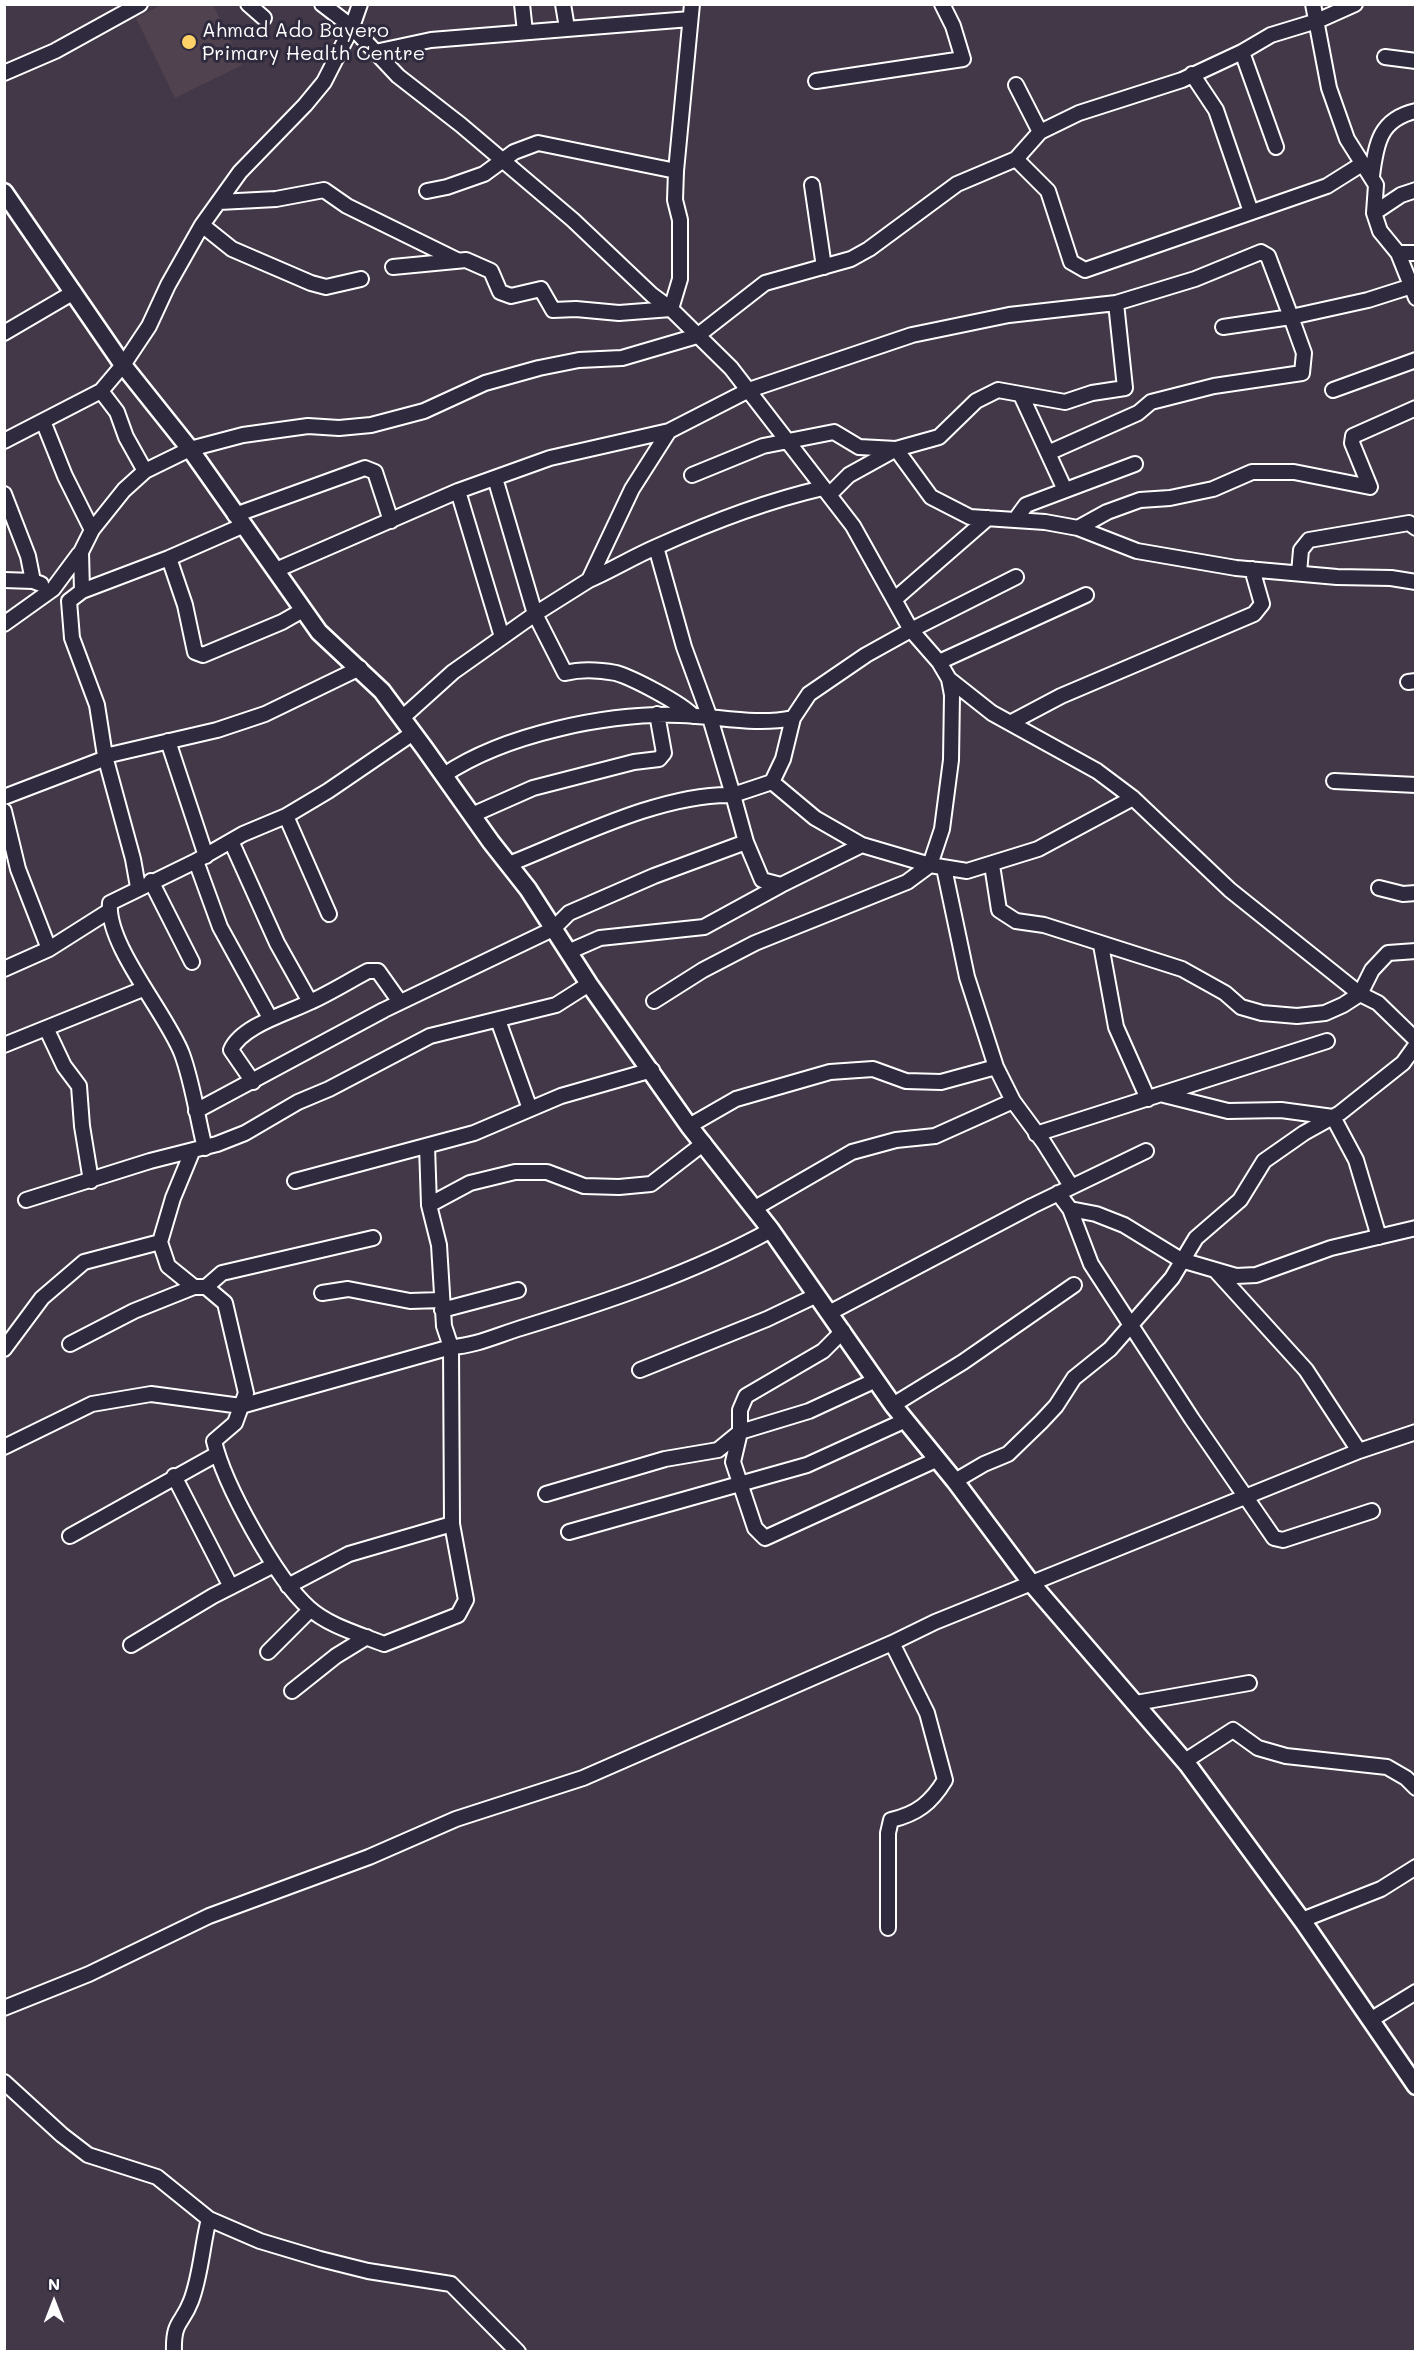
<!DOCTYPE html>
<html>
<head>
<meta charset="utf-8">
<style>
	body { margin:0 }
	#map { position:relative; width:1420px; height:2356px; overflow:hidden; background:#433848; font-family:Mali,sans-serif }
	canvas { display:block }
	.frame { position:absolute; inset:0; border:6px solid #fff; pointer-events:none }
	.north { position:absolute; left:24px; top:2272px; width:60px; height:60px; -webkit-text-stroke:4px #2f2a3d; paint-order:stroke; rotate:0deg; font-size:16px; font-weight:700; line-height:24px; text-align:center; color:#fff }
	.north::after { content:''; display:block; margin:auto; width:21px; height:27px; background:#fff; clip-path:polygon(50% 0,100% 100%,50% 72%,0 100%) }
</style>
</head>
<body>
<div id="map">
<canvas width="1420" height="2356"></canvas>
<div class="frame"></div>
<div class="north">N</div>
</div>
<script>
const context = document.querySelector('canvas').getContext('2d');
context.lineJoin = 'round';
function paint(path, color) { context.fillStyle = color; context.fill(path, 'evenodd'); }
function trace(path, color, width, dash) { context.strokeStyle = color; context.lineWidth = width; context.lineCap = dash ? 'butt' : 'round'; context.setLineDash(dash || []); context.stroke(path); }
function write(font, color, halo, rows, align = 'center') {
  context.font = font + ' Mali,sans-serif'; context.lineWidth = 6; context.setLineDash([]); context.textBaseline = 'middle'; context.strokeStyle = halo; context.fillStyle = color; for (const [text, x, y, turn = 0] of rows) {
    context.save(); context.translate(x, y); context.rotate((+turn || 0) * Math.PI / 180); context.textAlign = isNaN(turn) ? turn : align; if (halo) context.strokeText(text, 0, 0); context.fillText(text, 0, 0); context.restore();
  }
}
const built = new Path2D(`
	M163 4 213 5 242 65 175 98 136 18Z`);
const minor = new Path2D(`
	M248 4 264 18
	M322 4 352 27 398 76 461 125 573 220 652 295 671 309 731 368 853 526 911 630 939 662 949 679 952 695 951 760 942 829 930 865 907 882 755 943 703 970 654 1001
	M522 4 525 32
	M563 4 567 28
	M1313 4 1329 88 1347 139 1376 185 1374 213 1380 231 1398 253 1416 298
	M375 52 431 40 690 19
	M1242 52 1276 147
	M1385 57 1416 61
	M4 73 55 51 140 4
	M1192 74 1216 110 1251 212
	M816 81 963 59 953 26 942 4
	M1016 85 1040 132
	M1016 159 1048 191 1071 262 1085 270 1327 186 1362 164
	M1372 176C1376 143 1380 119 1416 111
	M812 185 824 267
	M427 191 447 187 484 174 514 152 538 143 676 171
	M219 202 276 199 324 190 347 206 457 260
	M1374 213 1401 195 1416 190
	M202 225 232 249 311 283 326 287 361 279
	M1398 253H1416
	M393 267 466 260 491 271 500 292 511 296 541 289 553 310 576 309 619 313 671 309 680 279V220L675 200 676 171 692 4
	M4 333 74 292
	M1333 390 1416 360
	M101 391 117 412 126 437 145 471
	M1021 395 1065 490
	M43 421 65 476 92 530
	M4 441 101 391 123 365 149 326 168 285 202 225 240 172 305 105 324 82 352 27 360 4
	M1048 453 1138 413 1151 402 1214 386 1302 373 1304 353 1291 317 1368 300 1412 286
	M692 475 763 446 834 432 859 447 896 449 939 437 976 401 998 390 1065 402 1092 393 1125 388 1116 303
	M495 478 535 614 565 673C581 669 600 670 616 673 633 678 681 703 693 716
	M458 491 502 637
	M4 494 28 556 33 581
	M830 494 849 475 896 449 931 497 970 517 1045 522 1078 528 1137 551 1236 568 1337 577 1391 578 1416 582
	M235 515 365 468 375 472 391 521
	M1015 520 1026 505 1135 464
	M242 526 169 558 185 605 195 652 203 655 282 622 303 610
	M1078 528 1107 512 1140 500 1170 498 1213 489 1252 472H1294L1370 487 1352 443 1353 436 1416 408
	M276 570 458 491 550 458 669 431
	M1299 573 1301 550 1309 540 1409 523 1416 528
	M4 580 33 581 41 584
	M589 580C612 570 633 557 656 547 709 523 766 501 823 488
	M82 591 169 558
	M895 599 988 518
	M4 624 53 589 79 554
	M939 662 1086 595
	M949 679 992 713 1097 771 1133 798 1230 890 1360 994 1378 1003 1416 1040
	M1408 682 1416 681
	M402 718 453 672 535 614 589 580 632 489 669 431 749 390 912 335 1009 315 1116 303 1195 279 1261 252 1268 256 1291 317 1223 327
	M1010 723 1061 696 1254 614 1262 604 1252 569
	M168 741 206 856
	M105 756 217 730 265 714 360 668
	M444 775C505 734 607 713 680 715 718 716 755 726 793 718
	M1334 781 1416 785
	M772 782 815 818 862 845 930 865 967 871 1038 849 1133 798
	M4 797 106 758
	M4 811 18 869 49 949 109 911
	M472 815 533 788 634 762 659 759 664 753 657 714
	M286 816 329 914
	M231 841 277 943 310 1002
	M746 842 762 880 781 885 862 845
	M196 861 220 927 270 1018
	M509 864C575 838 662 793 733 795L710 718 684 647 656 547
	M992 865 999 910 1016 921 1044 925 1182 969 1225 993 1241 1007 1262 1013 1297 1016 1325 1013 1343 1005 1360 994 1372 970 1388 953 1416 951
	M944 868 967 977 996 1067 1013 1101 1044 1143 1071 1186
	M151 881 192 962
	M138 887 133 859 105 756 97 705 72 638 69 601 82 591 81 552 92 530 124 490 145 471 190 449 243 435 308 426 339 428 371 425 424 411 485 383 539 368 579 360 622 358 697 336 765 283 851 259 869 249 957 184 1016 159 1040 132 1079 113 1182 80 1242 52 1271 35 1317 21 1355 4
	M1379 888 1403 894 1416 893
	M1101 945 1116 1027 1148 1099
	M568 952 600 938 704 927 781 885
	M4 969 49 949
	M498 1020 530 1109
	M47 1030 64 1066 79 1086 82 1126 91 1181
	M4 1045 143 989
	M253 1082 231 1050C241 1026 288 1013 310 1002 330 993 349 981 368 971H378L400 1002
	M1164 1095 1228 1111 1281 1110 1333 1117 1356 1160 1379 1237
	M196 1111 384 1010 553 929 569 913 654 876 746 842 733 795 772 782 783 759 793 718 809 694 866 655 911 630 1016 577
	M689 1126 736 1099 830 1072 873 1069 906 1081 941 1082 996 1067
	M1036 1134 1327 1041
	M205 1148C197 1117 193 1084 182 1054 167 1014 106 945 110 903L196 861 243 834 286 816 328 791 413 733
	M192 1152 173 1198 160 1242 168 1266 194 1287H206L225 1303 246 1393 235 1423 214 1441C224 1484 276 1579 309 1608 329 1626 359 1634 384 1644L458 1615 466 1600 452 1524
	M295 1181 474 1133 561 1096 652 1070
	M1058 1193 1070 1209 1096 1214 1124 1225 1181 1260 1236 1276 1256 1275 1331 1248 1416 1228
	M26 1200 150 1161 217 1144 245 1133 298 1102 329 1089 430 1036 556 1005 589 984
	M429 1205 470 1183 515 1172H547L584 1186 619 1187 651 1184 704 1143
	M755 1208 852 1152 896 1140 935 1136 1013 1101
	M1070 1209 1091 1264 1192 1419 1274 1538 1283 1540 1372 1511
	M1216 1271 1306 1370 1359 1451
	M206 1287 222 1273 373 1238
	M322 1293 348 1289 410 1301 441 1300
	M442 1310 518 1290
	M829 1313 1032 1206 1146 1151
	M70 1344 134 1311 194 1287
	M4 1349 42 1298 84 1262 160 1242
	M640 1370 767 1319 815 1296
	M876 1380 809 1411 740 1432 733 1462 755 1528 765 1538 936 1460
	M893 1405 963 1362 1074 1285
	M4 1447 92 1404 151 1394 241 1406 451 1347C475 1346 498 1335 521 1328 606 1302 693 1273 771 1230
	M174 1476 231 1587
	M955 1481 984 1464 1008 1454 1041 1422 1056 1406 1074 1378 1110 1349 1172 1278 1196 1238 1240 1200 1264 1161 1304 1133 1340 1113 1403 1063 1416 1045
	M546 1494 665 1459 718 1450 740 1432V1410L746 1396 823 1351 843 1331
	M569 1532 807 1465 906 1420
	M70 1536 217 1454
	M288 1586 349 1554 452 1524 451 1347 444 1326 439 1245 429 1205 427 1146
	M131 1645 213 1596 274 1565
	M268 1652 310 1610
	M292 1691 336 1656 367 1637
	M1136 1703 1249 1683
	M1185 1761 1233 1730 1258 1748 1286 1756 1387 1767 1406 1778 1416 1788
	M1302 1920 1381 1889 1416 1867
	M888 1928V1833L891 1820C917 1814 931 1803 945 1780L927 1713 892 1643
	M4 2008 89 1974 209 1916 369 1857 456 1819 583 1778 892 1643 935 1622 1359 1451 1416 1432
	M1372 2019 1416 1992
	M4 2082 62 2135 88 2155 157 2177 209 2219 260 2241 320 2259 368 2271 451 2284 518 2352
	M174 2352C173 2320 182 2325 191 2301 201 2275 202 2245 209 2219`);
const tertiary = new Path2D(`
	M4 192 123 365 190 449 319 632 382 691 425 749 491 842 528 889 589 984 689 1126 771 1230 893 1405 955 1481 1032 1584 1188 1765 1304 1923 1416 2086`);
const markers = [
	[189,42,8,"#ffd166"]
];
const poiNames = [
	["Ahmad Ado Bayero",202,31],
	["Primary Health Centre",202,54]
];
paint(built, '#514250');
trace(minor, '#fff', 18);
trace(tertiary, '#fff', 21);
trace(minor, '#2f2a3d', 14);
trace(tertiary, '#2f2a3d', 16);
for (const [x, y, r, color] of markers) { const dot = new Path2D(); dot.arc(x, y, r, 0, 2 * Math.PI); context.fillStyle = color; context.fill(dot); trace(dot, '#2f2a3d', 2); }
write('20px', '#fff', '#2f2a3d', poiNames, 'left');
</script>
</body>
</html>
